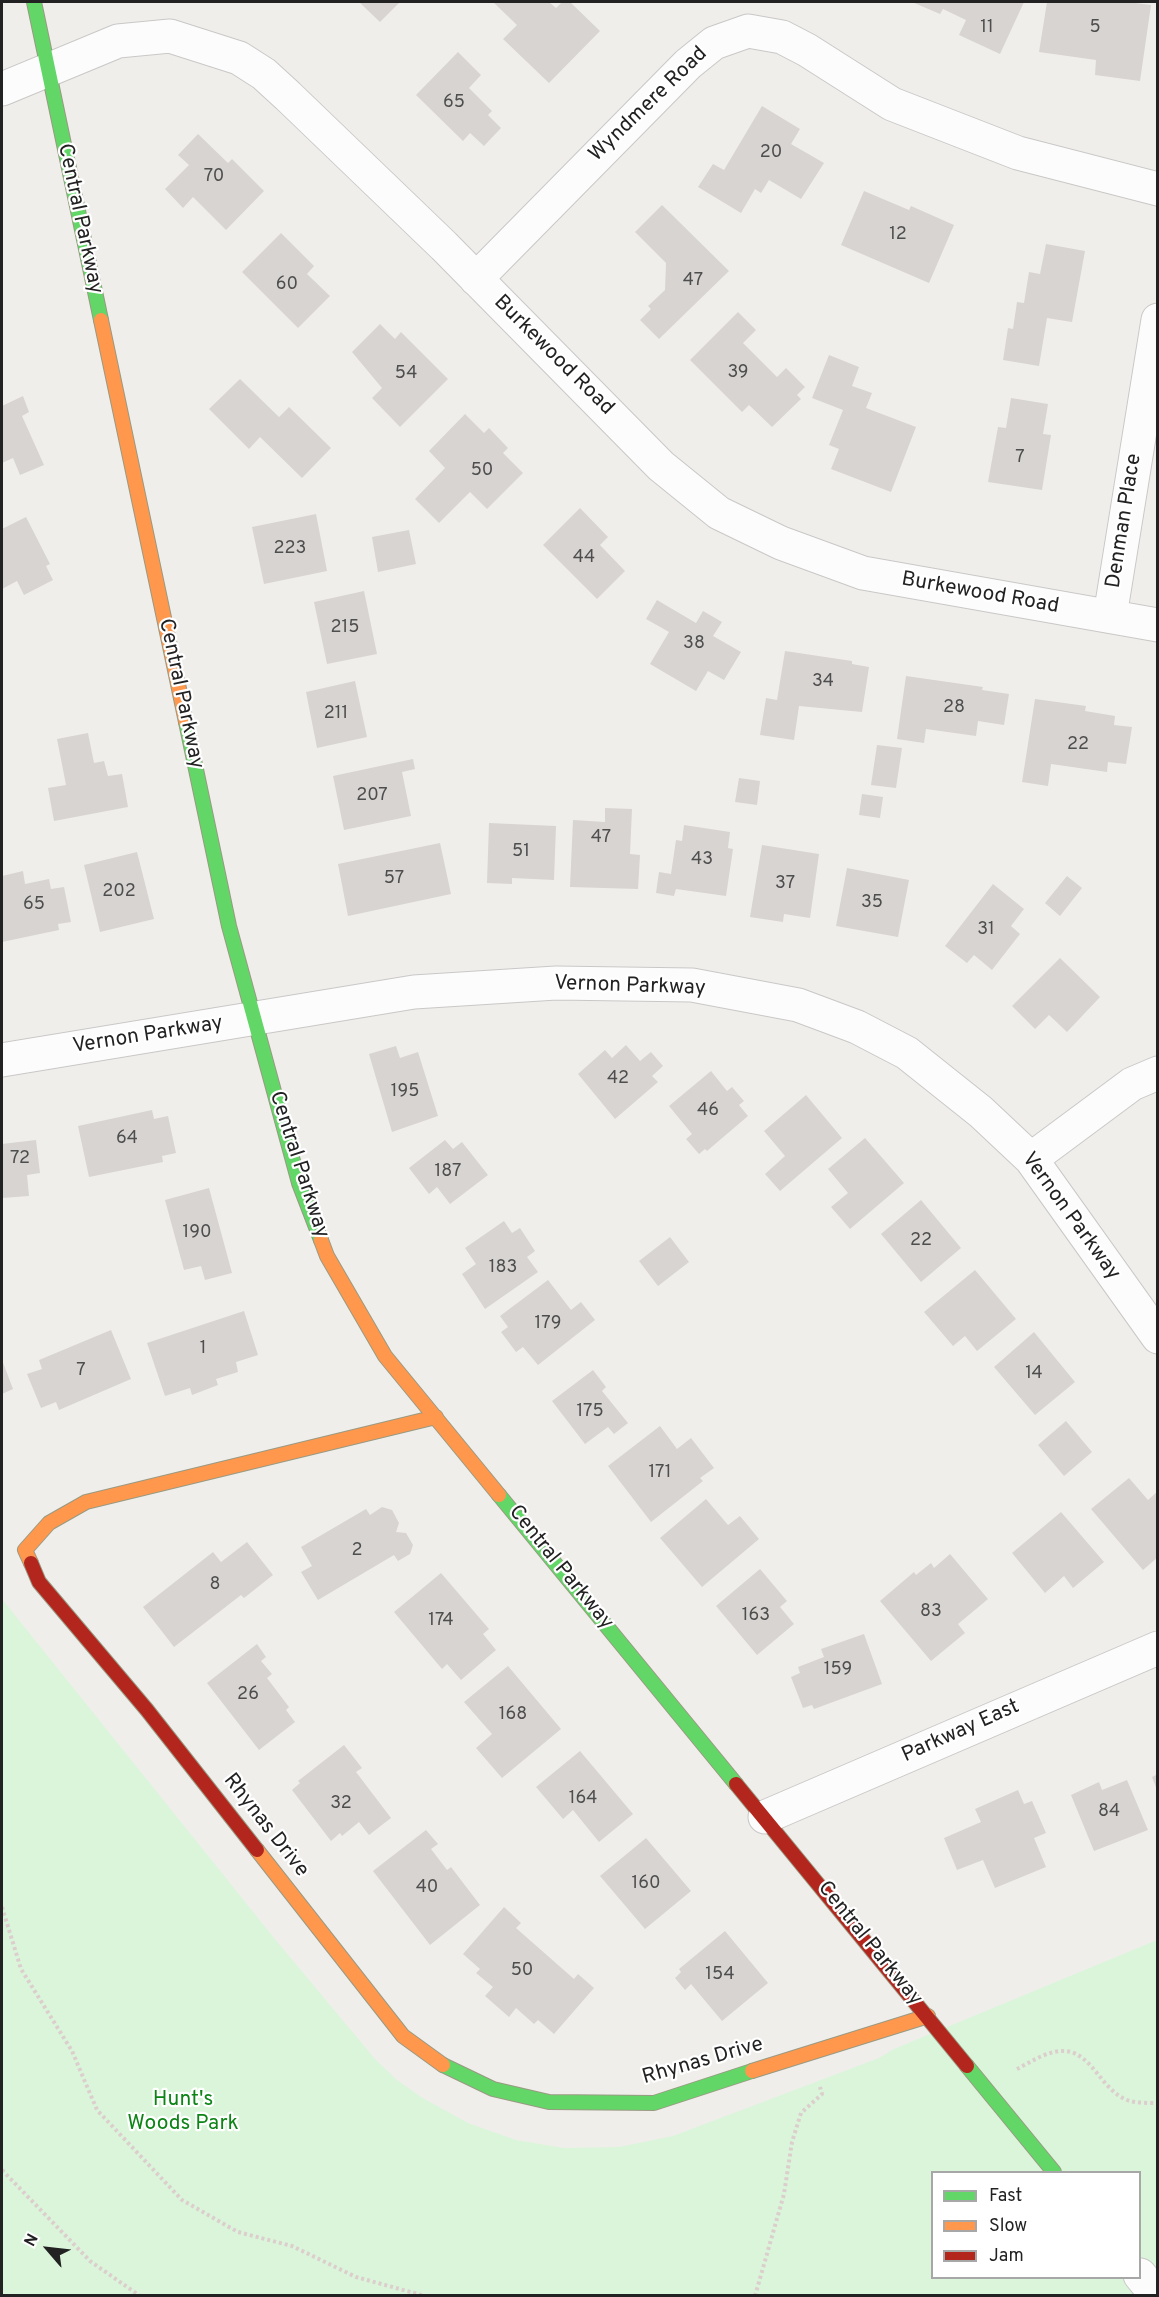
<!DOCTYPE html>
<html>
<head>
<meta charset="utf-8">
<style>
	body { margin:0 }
	#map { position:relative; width:1159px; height:2297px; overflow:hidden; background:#f0eeeb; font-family:Overpass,sans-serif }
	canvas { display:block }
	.frame { position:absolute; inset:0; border:3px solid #222; pointer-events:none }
	.legend { position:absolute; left:931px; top:2171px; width:210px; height:108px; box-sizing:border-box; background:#fff; border:2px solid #a7a7a7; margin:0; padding:8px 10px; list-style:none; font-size:18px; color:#222 }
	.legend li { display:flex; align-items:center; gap:12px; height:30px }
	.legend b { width:30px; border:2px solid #a7a7a7 }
	.north { position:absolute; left:18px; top:2219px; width:60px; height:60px; -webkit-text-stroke:4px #fff; paint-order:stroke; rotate:298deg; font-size:16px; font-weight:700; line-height:24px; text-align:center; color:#222 }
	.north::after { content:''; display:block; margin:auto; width:21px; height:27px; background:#222; clip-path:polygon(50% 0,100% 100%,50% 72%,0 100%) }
</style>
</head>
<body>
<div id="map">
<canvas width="1159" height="2297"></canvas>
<div class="frame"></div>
<ul class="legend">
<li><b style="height:8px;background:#63d668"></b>Fast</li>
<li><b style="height:8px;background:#ff974d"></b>Slow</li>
<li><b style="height:8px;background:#b3261e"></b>Jam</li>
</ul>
<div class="north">N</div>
</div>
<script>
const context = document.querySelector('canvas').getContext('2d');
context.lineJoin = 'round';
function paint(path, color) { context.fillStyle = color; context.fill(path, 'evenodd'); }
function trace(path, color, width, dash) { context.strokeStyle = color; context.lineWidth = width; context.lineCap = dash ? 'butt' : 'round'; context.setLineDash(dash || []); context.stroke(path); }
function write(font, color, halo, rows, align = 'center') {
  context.font = font + ' Overpass,sans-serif'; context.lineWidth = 4.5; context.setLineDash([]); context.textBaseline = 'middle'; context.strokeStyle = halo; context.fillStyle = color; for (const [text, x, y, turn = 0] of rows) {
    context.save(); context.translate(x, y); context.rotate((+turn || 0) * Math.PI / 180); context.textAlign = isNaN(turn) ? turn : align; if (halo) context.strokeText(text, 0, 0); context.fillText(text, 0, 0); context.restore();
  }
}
const park = new Path2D(`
	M2 1599 274 1938 375 2059 397 2080 421 2097 468 2123 516 2140 564 2148 619 2147 673 2136 879 2058 894 2049 1157 1940V2295H2ZM932 2172H1140V2278H932Z`);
const building = new Path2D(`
	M359 2H400L380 22Z
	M493 2H549L556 8 562 2H570L600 31 549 83 503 39 517 25Z
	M912 2H1024L1000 54 959 35 966 20 943 9 940 14Z
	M1047 2H1128L1151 5 1140 81 1095 75 1096 60 1039 52Z
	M458 52 481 75 469 88 492 111 488 115 501 128 484 146 470 133 463 141 416 95Z
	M762 106 800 129 791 144 824 163 801 199 769 180 761 193 755 189 741 213 698 187 713 164 724 170Z
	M198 134 228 163 232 159 264 191 226 230 193 197 183 208 165 189 189 165 178 155Z
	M864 191 909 210 911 206 954 225 929 283 841 245Z
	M662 205 729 271 659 339 640 320 651 309 648 306 665 290 666 263 635 232Z
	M281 233 314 266 307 274 330 296 298 328 242 272Z
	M1046 244 1085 251 1072 322 1047 318 1039 366 1003 360 1008 328 1013 329 1017 302 1024 303 1029 272 1040 274Z
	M738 312 756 330 743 343 777 377 786 368 805 387 797 395 801 399 772 427 749 405 742 412 690 360Z
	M380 324 395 339 401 332 448 379 400 427 372 398 382 388 352 352Z
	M829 355 859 367 852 386 872 393 866 408 916 427 891 492 831 469 839 449 829 445 843 410 812 398Z
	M240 379 279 417 289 407 331 448 302 478 260 437 249 449 209 409Z
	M23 396 29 412 22 416 44 465 20 475 13 458 2 463V406Z
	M1011 398 1048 404 1043 434 1051 435 1042 490 988 482 998 427 1006 428Z
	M465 414 484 433 489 428 508 448 503 453 523 473 487 509 470 492 439 523 415 499 445 468 429 451Z
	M580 508 608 537 600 545 625 571 597 599 543 545Z
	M316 514 327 571 264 584 252 527Z
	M26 517 50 564 46 566 53 580 24 595 17 581 2 589V529Z
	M409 530 416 564 378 572 372 537Z
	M364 591 377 654 327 664 314 602Z
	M657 600 696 623 703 611 722 622 713 636 741 652 724 680 708 671 696 691 650 664 669 632 646 619Z
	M785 651 852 661V664L869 667 862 712 799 706 794 740 760 735 766 698 777 700Z
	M906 676 983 687 982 690 1009 694 1004 725 978 721 976 736 926 729 924 743 897 739Z
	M355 681 367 737 317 748 306 692Z
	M1035 699 1086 706 1085 711 1115 716 1114 725 1132 727 1126 764 1108 762 1107 772 1051 764 1048 786 1022 782Z
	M88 733 94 763 104 761 108 776 122 774 128 807 54 821 48 788 66 785 57 739Z
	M877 745 902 748 896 788 871 785Z
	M413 759 415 769 402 772 411 816 344 830 333 776Z
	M739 778 760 781 757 805 735 802Z
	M862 794 883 797 880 818 859 815Z
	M605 808 632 809 630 854 640 855 638 889 570 887 573 820 605 822Z
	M489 823 556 826 554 880 512 878V884L487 883Z
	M684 825 730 832 728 848 733 849 726 896 676 889 674 896 656 893 659 872 671 874 676 840 682 841Z
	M440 843 451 894 348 916 338 864Z
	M762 845 819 854 810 918 784 914 783 922 750 917Z
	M137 852 154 919 100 932 84 865Z
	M847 868 909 880 898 937 836 926Z
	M23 871 25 884 49 879 51 889 64 887 71 922 58 924 59 930 2 942V876Z
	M1067 876 1082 888 1060 916 1045 903Z
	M993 884 1024 909 1011 926 1020 934 992 970 974 955 967 963 945 946Z
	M1060 958 1100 997 1067 1032 1049 1015 1035 1029 1012 1006Z
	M626 1045 640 1061 651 1052 663 1066 652 1076 658 1082 615 1119 578 1074 605 1050 612 1058Z
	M396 1046 400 1058 418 1052 438 1116 392 1132 369 1054Z
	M711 1071 727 1091 732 1087 744 1101 739 1105 748 1116 707 1151 705 1149 699 1154 686 1139 692 1134 669 1106Z
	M806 1095 842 1138 780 1191 765 1174 785 1156 764 1131Z
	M152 1110 154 1119 168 1116 176 1153 162 1156 163 1162 89 1177 78 1126Z
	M865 1138 904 1183 850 1229 831 1207 848 1193 828 1169Z
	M36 1140 40 1173 27 1175 29 1196 2 1198V1144Z
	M445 1140 453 1149 462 1142 488 1175 450 1204 437 1187 429 1194 409 1168Z
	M209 1188 232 1273 205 1280 201 1266 184 1270 165 1200Z
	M921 1200 961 1248 921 1282 881 1234Z
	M504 1221 512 1233 520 1228 535 1251 527 1257 538 1272 485 1309 462 1274 476 1264 465 1248Z
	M670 1237 689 1262 658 1286 639 1261Z
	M975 1270 1016 1319 977 1351 965 1336 953 1346 924 1312Z
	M548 1280 571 1310 581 1302 595 1320 538 1365 523 1347 516 1352 501 1332 508 1327 500 1316Z
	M244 1311 258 1355 236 1362 238 1372 216 1379 218 1385 192 1395 190 1388 165 1396 147 1343Z
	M111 1330 131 1379 59 1410 56 1402 41 1408 27 1374 42 1369 39 1360Z
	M1034 1332 1075 1382 1035 1415 994 1367Z
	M2 1360 13 1389 2 1394Z
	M593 1370 606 1387 602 1391 628 1423 614 1434 608 1427 585 1444 552 1401Z
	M1066 1421 1092 1452 1064 1476 1038 1445Z
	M660 1426 677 1449 691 1438 714 1468 700 1478 703 1481 651 1522 608 1466Z
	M1129 1478 1148 1500 1158 1491V1557L1143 1570 1091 1509Z
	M706 1499 728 1525 740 1516 759 1539 702 1587 660 1538Z
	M382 1507 392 1510 399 1523 396 1532 406 1533 413 1545 410 1554 398 1561 394 1555 318 1600 301 1572 312 1566 301 1547 366 1509 370 1515Z
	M1061 1512 1104 1562 1073 1588 1064 1576 1045 1593 1012 1553Z
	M247 1542 273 1575 244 1598 241 1595 174 1647 143 1607 213 1552 221 1562Z
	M950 1554 988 1599 958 1624 965 1633 931 1661 880 1601 914 1572 916 1575 931 1563 934 1568Z
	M760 1569 787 1601 780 1607 794 1624 757 1655 716 1606Z
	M441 1573 489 1629 483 1634 496 1650 461 1680 447 1664 442 1669 394 1612Z
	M864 1634 882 1684 814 1709 812 1705 803 1708 791 1677 800 1673 798 1667 824 1657 821 1649Z
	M257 1644 266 1657 261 1661 272 1674 267 1678 289 1707 286 1710 295 1722 259 1750 207 1683Z
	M508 1666 561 1729 502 1778 476 1748 492 1734 464 1702Z
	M344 1745 362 1768 356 1772 391 1818 369 1835 359 1822 342 1836 340 1833 331 1841 292 1790 300 1783 298 1781Z
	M580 1751 633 1814 599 1842 573 1810 563 1819 536 1787Z
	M1158 1774V1790H1157L1152 1777Z
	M1127 1780 1148 1830 1094 1851 1071 1795 1099 1782 1102 1790Z
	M1018 1790 1024 1804 1032 1801 1046 1833 1034 1838 1046 1867 995 1888 983 1860 957 1870 944 1838 981 1822 975 1809Z
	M426 1830 438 1844 431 1849 447 1870 451 1867 480 1905 430 1945 373 1871Z
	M646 1838 691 1891 645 1929 600 1876Z
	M504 1907 521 1923 516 1928 574 1979 578 1974 594 1988 554 2034 538 2020 534 2024 516 2008 509 2017 485 1996 493 1987 476 1973 480 1969 463 1954Z
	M725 1931 768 1983 722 2021 691 1984 685 1990 675 1978 681 1972 679 1969Z`);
const path = new Path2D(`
	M2 1907 21 1969 72 2051 97 2110 182 2200 238 2232 292 2246 356 2277 425 2296
	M1017 2069C1031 2062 1048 2050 1065 2051 1093 2053 1102 2093 1130 2101 1138 2103 1149 2103 1158 2103
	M2 2170 90 2261 140 2296
	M755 2296 784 2194 792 2142 801 2113 822 2094 820 2087`);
const street = new Path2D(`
	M2 89 118 41 170 36 239 58 264 74 288 96 444 246 661 466 719 513 781 543 863 573 1158 625
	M476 279 688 64 714 43 748 31 782 37 807 50 892 104 1018 153 1158 189
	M1110 616 1158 320
	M2 1060 414 992 556 983 692 985 798 1005 857 1027 907 1053 981 1112 1031 1159 1158 1337
	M1031 1159 1132 1084 1158 1073
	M765 1817 1158 1648
	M1140 2275 1157 2296`);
const fast = new Path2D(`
	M34 2 101 320
	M186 722 229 926 299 1183 321 1240
	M499 1495 736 1784
	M443 2065 493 2089 549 2102 654 2103 752 2071
	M967 2066 1054 2172`);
const slow = new Path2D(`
	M101 320 186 722
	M321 1240 327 1256 385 1356 499 1495
	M31 1563 25 1550 49 1523 86 1502 436 1417
	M257 1850 403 2036 443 2065
	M752 2071 928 2016`);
const jam = new Path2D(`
	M31 1563 39 1582 147 1710 257 1850
	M736 1784 967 2066`);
const numberNames = [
	["11",987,28],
	["5",1095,28],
	["65",454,103],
	["20",771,153],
	["70",214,177],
	["12",898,235],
	["47",693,281],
	["60",287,285],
	["39",738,373],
	["54",406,374],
	["7",1020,458],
	["50",482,471],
	["223",290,549],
	["44",584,558],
	["215",345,628],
	["38",694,644],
	["34",823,682],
	["28",954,708],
	["211",336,714],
	["22",1078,745],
	["207",372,796],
	["47",601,838],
	["51",521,852],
	["43",702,860],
	["57",394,879],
	["37",785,884],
	["202",119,892],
	["35",872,903],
	["65",34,905],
	["31",986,930],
	["42",618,1079],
	["195",405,1092],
	["46",708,1111],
	["64",127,1139],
	["72",20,1159],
	["187",448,1172],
	["190",197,1233],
	["22",921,1241],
	["183",503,1268],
	["179",548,1324],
	["1",203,1349],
	["7",81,1371],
	["14",1034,1374],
	["175",590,1412],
	["171",660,1473],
	["2",357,1551],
	["8",215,1585],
	["83",931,1612],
	["163",756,1616],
	["174",441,1621],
	["159",838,1670],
	["26",248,1695],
	["168",513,1715],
	["164",583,1799],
	["32",341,1804],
	["84",1109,1812],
	["160",646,1884],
	["40",427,1888],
	["50",522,1971],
	["154",720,1975]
];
const streetNames = [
	["Wyndmere Road",649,105,-44],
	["Central Parkway",79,219,78],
	["Burkewood Road",553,356,45],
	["Denman Place",1125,521,-81],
	["Burkewood Road",980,594,10],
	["Central Parkway",180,694,78],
	["Vernon Parkway",630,987,2],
	["Vernon Parkway",148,1036,-9],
	["Central Parkway",298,1165,72],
	["Vernon Parkway",1070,1217,54],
	["Central Parkway",560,1568,51],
	["Parkway East",961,1732,-24],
	["Rhynas Drive",265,1826,52],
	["Central Parkway",869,1944,51],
	["Rhynas Drive",703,2062,-16]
];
const parkNames = [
	["Hunt's",183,2101],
	["Woods Park",183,2125]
];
paint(park, '#daf5da');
paint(building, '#d7d4d2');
trace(street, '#c9c8c7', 35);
trace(fast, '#999a82', 16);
trace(slow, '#999a82', 16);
trace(jam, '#999a82', 16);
trace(path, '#dccecd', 4, [3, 3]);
trace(street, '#fdfcfc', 33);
trace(fast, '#63d668', 14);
trace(slow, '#ff974d', 14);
trace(jam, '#b3261e', 14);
write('18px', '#4f4e4e', null, numberNames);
write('21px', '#222', '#fff', streetNames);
write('21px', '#0c8416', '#fff', parkNames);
</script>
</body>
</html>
